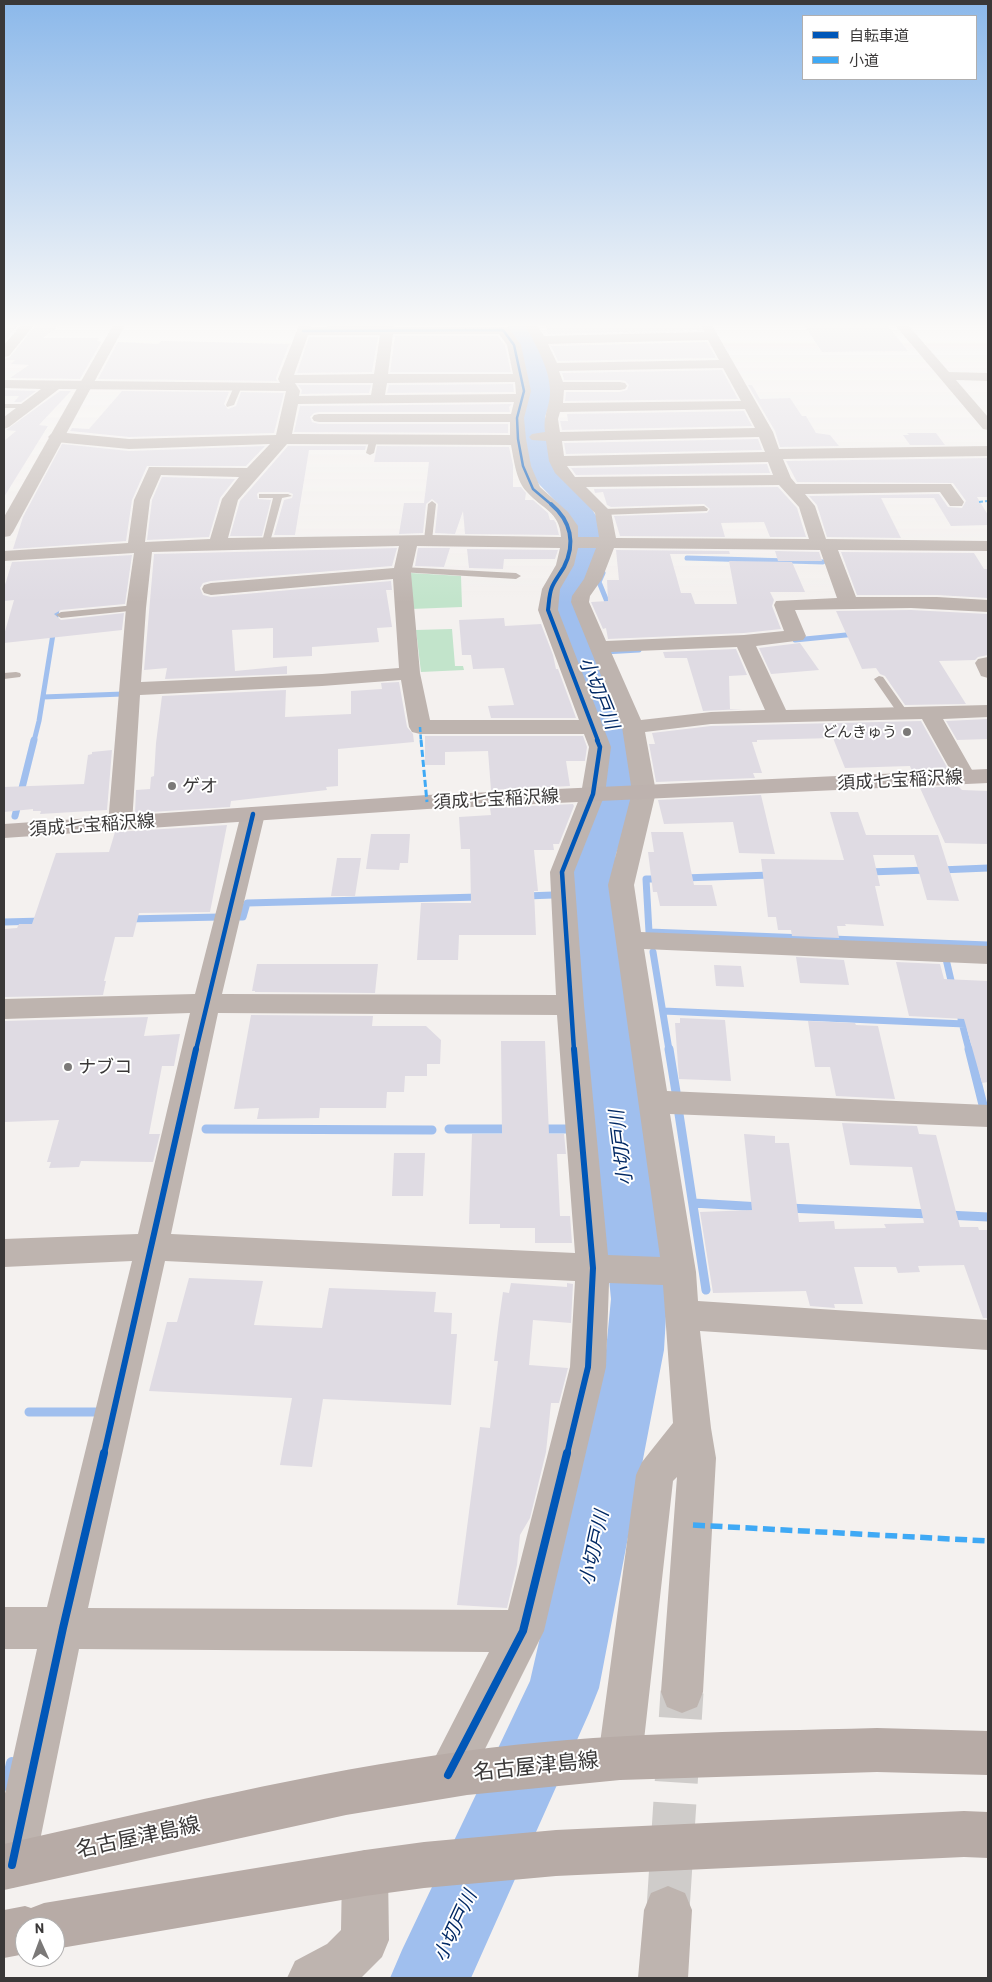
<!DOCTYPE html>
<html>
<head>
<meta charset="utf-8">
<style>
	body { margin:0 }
	#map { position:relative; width:992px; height:1982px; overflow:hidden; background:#f4f1ef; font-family:Barlow,"Noto Sans JP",sans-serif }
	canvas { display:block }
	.frame { position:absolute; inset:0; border:5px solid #3a3838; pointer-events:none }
	.legend { position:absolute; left:802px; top:15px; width:175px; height:65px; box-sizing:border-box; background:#fff; border:1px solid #b0afaf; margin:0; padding:6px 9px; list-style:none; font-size:15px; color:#3a3838 }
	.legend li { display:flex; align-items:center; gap:10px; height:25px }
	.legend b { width:25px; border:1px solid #b0afaf }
	.north { position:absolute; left:15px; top:1917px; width:50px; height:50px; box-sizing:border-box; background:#fff; border:1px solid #b0afaf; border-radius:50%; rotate:358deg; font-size:14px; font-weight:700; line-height:20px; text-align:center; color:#3a3838 }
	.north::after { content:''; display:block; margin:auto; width:18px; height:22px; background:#7b7978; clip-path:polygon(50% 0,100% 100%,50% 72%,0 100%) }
</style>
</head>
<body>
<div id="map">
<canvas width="992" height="1982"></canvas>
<div class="frame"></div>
<ul class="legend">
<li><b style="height:6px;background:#0057b8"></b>自転車道</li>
<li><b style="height:6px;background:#3fa9f5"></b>小道</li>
</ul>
<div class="north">N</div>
</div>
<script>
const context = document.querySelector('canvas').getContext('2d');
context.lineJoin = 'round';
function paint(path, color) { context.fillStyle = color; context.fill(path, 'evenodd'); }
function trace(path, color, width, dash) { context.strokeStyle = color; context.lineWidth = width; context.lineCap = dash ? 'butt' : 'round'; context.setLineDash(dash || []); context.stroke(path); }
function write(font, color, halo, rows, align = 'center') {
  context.font = font + ' Barlow,"Noto Sans JP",sans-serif'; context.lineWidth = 4; context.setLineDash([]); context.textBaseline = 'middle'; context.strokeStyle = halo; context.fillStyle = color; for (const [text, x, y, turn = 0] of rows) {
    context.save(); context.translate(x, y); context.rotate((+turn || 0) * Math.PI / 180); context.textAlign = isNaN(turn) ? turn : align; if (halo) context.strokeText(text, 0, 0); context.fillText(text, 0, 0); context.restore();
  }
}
const green = new Path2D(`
	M411 573 461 576 462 607 411 609Z
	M452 629 455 666H463L464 670 421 672 416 630Z`);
const streamFar3 = new Path2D(`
	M687 558 823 562
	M603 573 599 582 610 609
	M795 640 856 634
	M604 652 639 650
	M582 653 595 652
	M43 697 123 694
	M34 741 39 721 58 603`);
const streamFar2 = new Path2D(`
	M15 816 34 740
	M940 870 988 868
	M868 872 929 870
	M683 878 771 875
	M661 879H646L649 932 988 945
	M526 896 553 895
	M240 917H243L247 903 479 897
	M127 919 220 917
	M4 922 43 921
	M653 952 669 1050
	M946 959 953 989
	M663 1011 988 1025
	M961 1019 969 1050`);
const streamFar1 = new Path2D(`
	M669 1049 676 1092
	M969 1049 984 1109
	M679 1114 706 1290
	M206 1129 432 1130
	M449 1129H512
	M538 1129H570
	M605 1130 619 1129
	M693 1203 761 1207
	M787 1208 930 1214
	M947 1215 988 1217
	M29 1412H99`);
const stream = new Path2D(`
	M7 1785 12 1763`);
const river = new Path2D(`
	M507 325H528L541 346 554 391 545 417 551 458 558 473 588 503 600 522 601 547 581 592V610L634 728 639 763 631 811 616 854 612 886 667 1299 664 1350 599 1688 589 1713 471 1978H390L402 1950 530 1681 606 1350 611 1299 570 886 576 854 593 811 603 763 598 728 549 610 551 592 573 547 572 522 567 513 537 482 525 458 521 417 530 391 519 346Z`);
const building = new Path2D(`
	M4 325H18L4 342Z
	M36 325H60L43 338H99L97 341 101 342 80 379 10 378 29 365 11 364 15 360H4V359L10 357Z
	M546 325H698L701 330 548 334Z
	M804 325H887L908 351 822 352Z
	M395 336H498L505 346 511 372H390Z
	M309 337H378L372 372 297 373Z
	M161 341 207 342 289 344 276 378 277 381 98 379 118 342 159 344Z
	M707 342 716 358 558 361 551 346Z
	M722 370 738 399 565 401 566 392H620L627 390 629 385 625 381 620 380H564L562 373Z
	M513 384 514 392 387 393 389 385Z
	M298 385H371L369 393 301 394 302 390Z
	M748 385H752L760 399 790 398 802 416H806L816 433 830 435 839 446 780 447 775 431Z
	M4 390 36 391 21 402H14L19 396H4Z
	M60 391H71L39 425 48 426 4 497V441L16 431 6 430Z
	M122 391 229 392 224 404 228 409 236 406 241 392 284 393 274 433 129 437 70 431 72 428 89 429Z
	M512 404 509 407 510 412H319L314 413 310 417 312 422 319 424H508V433L294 432 300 406Z
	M744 411 752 426 562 430 560 421H568L567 414Z
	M907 433H936L945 445H910L903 435H909Z
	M758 439 762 450 566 454 564 443Z
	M62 444 129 451 265 446 246 466H147L132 500 126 541 13 549 23 517Z
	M288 446H366L365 450H309L295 535H274L284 500 292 498 293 494 288 492H259L257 494 258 499 271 500 262 536H230L240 501Z
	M377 446 509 447 513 465V487H521L526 493 525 500H533L548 513 550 520H554L556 523 559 535 465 534 463 511 455 534 435 533 438 504 432 499 426 504 423 533 399 534 404 503H424L429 462H374Z
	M988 458V497H977L988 515V525L951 526 934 498H881L901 538 827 537 817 505 809 496 939 494 948 507 962 508 966 501 953 483 797 482 786 461Z
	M767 464 770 473 576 475 571 468Z
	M162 477 235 479 220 498 209 537 147 540 152 500Z
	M778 487 797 508 806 537H770L764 522 721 523 725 537 620 536 614 516 707 513 710 509 704 504 611 507 607 505 603 492 595 493 594 489Z
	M397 548 392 566 211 581 203 583 200 588 203 595 211 597 391 581 392 590H386L392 627 377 628 379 642 312 647V656L273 658V628L232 630 235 671 287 666V674L165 679 167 668 144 670 154 554Z
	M418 548H450L444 567 415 566Z
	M467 549 558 550 555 559H504L503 569 469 568Z
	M616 550 729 551 730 554H670L681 593H691L695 604H737L729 561 792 562 805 592H770L774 600 772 606 781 629 744 633 608 639 606 628 603 629 591 602 608 601 607 580H619Z
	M775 551 819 552 822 561H778Z
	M841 552 974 553 984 569H988V598L937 595H857Z
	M132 555 125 604 61 610 54 614 61 620 124 613 122 630 4 643V635L14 600 4 601V588L12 562Z
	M911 610 988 614V655L978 657 975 660 939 661 966 704 905 705 885 676 880 674 876 668 862 669 836 611Z
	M504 618 505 626 541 624 553 655 556 669H558L576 718H491L488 706 514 705 504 668 473 669 471 655H462L459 620Z
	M800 643 819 670 771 674 759 648Z
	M736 649 747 675 729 676 730 709H743L703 711 687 658H665L663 652Z
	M399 682 407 727 413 734 414 742 338 749V786L326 787 327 790 231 801 230 807 135 813 136 790 150 789 151 777 154 776 156 743 162 696 286 690 285 717 351 714V691L382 689 381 683Z
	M988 719V739L957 740 946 721Z
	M921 721 948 769 912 771 910 766 845 768 833 738 757 740V742H752L762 773H753L755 778 656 782 649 744H655L652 733 711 726Z
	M425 736H583L587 747 585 761H566L570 786 491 790 488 751 445 752V765H425Z
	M112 750 107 810 40 814 41 811H33V809L4 812V787L84 784 88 755 92 754V752Z
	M958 786 962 790 988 791V844L945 843 920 788Z
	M761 795 775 854 739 853 733 822 664 824 658 800Z
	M573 804 574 806 559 844H553L554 850H534L538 891H534L536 935H459L458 960H417L421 903H471L470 849H461L459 817 491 815 490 808H493Z
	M830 812H858L866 835H938L959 901 927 900 914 855H873L880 886H875L884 926 845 924 846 926H837L839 938 792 936 791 930H778L776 917H768L761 859 844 860Z
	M227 825 210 912 139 913 133 937H115L104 981H106L103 995 4 997V929L17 928 19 924H32L56 853 109 852 115 832Z
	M651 832H683L694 885H712L717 906H660L657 892H653L648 852H654Z
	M371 834H410L408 863H400L399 870 366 869Z
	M337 858H361L355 896H331Z
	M796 957 844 960 849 985 800 983Z
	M896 962 940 964 944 979 988 981V1082L982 1083 964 1019 909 1016Z
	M257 964H378L375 993 255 992V991H252Z
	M714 965 741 966 744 987 716 986Z
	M251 1015 373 1016 372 1026H426L441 1040 440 1064H427V1076H405L404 1092H387L386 1108H320L319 1118 257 1119 259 1108 234 1109Z
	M148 1017 144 1036 180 1034 174 1066H162L149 1134H160L153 1162 81 1161 79 1167 49 1168 51 1162H47L59 1120 4 1122V1021Z
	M680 1018 725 1020 731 1081 679 1079 675 1023H680Z
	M808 1021 855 1023 856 1025 878 1026 895 1099 836 1096 830 1067H815Z
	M501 1041H545L549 1134H564L566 1154H557L560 1216H570L572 1243H535V1228H500V1224H469L472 1134H502Z
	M842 1123 917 1126 919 1134 936 1135 960 1227H978L979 1230H988V1318H983L964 1265 918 1266 920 1272 898 1273 896 1267H854L863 1304H834L835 1308 810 1306 806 1291 713 1293 700 1212 752 1210 744 1134 775 1136V1143H789L799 1222 834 1221 835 1229 886 1228 884 1224 924 1223 912 1167 850 1165Z
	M394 1153H425L423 1196H392Z
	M189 1278 263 1281 254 1325 322 1328 329 1288 436 1292 434 1312 452 1313 451 1334H457L451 1405 323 1399 312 1467 280 1465 292 1398 149 1391 167 1322H177Z
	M511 1283 567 1287V1283L573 1284 571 1323 533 1320 529 1365 568 1368 559 1403H551L546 1452 530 1518 520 1535 517 1565 507 1608 457 1605 480 1427 490 1428 498 1361H494L499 1320 503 1292 509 1293Z`);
const minorTunnel = new Path2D(`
	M668 1910 682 1692`);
const service = new Path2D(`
	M235 384 242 386 234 405 227 407 226 405Z
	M4 404H26L30 406 26 408H4Z
	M370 438 377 440 374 453 370 455 366 453Z
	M259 494H288L292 496 282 498 270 542 266 545 262 542 273 498H259Z
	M432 501 436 504 432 540 428 543 424 540 428 504Z
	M704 506 708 509 707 511 603 515 599 512 603 509Z
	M403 567 516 573 521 576 516 579 400 572 398 570Z
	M136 605 139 606V610L61 618 56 615 61 612Z
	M16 672 20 673 21 675 20 677 4 679V673Z
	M879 676 883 677 907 711 908 713 907 715H899L874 679Z`);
const minor = new Path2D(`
	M21 325H34L9 356 4 357V345Z
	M299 325H311V327L394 325V327H508L521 345 531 391 524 418 526 439 531 466 540 487 568 512 578 526V537H599L595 513 555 473 549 461 546 441 532 440 529 437 532 434 545 432C543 415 549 409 550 394 551 370 536 346 525 325H537L544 336 704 332 700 325H712L773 432 779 449 988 446V456L783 459 791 478 796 484H951L964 502 962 506H950L940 492 805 494 815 506 826 539 988 541V551L838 550 856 597H937L988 600V612L911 608 795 610 806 636 803 640 756 646 786 710 988 705V717L943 719 976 777 973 782 965 784 957 782 922 719 711 724 645 732 656 792 634 885 641 932 988 946V964L644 949 667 1091 988 1105V1127L670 1114 696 1272 698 1301 988 1320V1350L700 1331 711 1428 716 1458 703 1692 697 1707 682 1713 667 1707 661 1692 677 1477 673 1481 642 1758 636 1774 620 1780 604 1774 598 1758 636 1475 642 1462 673 1423 663 1285 609 1283 606 1367 544 1631 464 1791 448 1797 432 1791 426 1775 489 1652 79 1649 35 1865 29 1882 12 1888 4 1885V1798L37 1649H4V1607H47L132 1261 4 1267V1239L138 1234 190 1013 4 1019V999L195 994 241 814 245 809 253 807 261 809 265 814 222 994 556 995 550 872 581 794 589 747 584 734H420L412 732 409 727 401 680 322 686 140 695 132 824 128 829 120 831 112 829 108 824 126 608 134 553 4 561V551L128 543 134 500 149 467 247 468 270 444 129 449 56 442 51 440 48 437 51 434 56 432 129 439 276 435 286 391 59 389 9 427 4 429V417L41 389 4 388V380L280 383 278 379ZM393 334H499L507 345 513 374H388ZM308 335H380L374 374 294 375ZM708 340 719 360 557 363 548 344ZM723 368 741 401 563 403 564 390H620L625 389 627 386 625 383 620 382H563L559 371ZM515 382 516 394 385 395 387 383ZM295 383H373L371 395 299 396 300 391ZM514 402 511 414H319L314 415 312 418 314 421 319 422H510V435L292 434 298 404ZM745 409 755 428 560 432 558 419 560 412ZM759 437 765 452 564 456 562 441ZM287 444 511 445C514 460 516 481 527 492 542 509 560 512 561 537L430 535 228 538 238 500ZM768 462 773 475 575 477 567 466ZM161 475 239 477 222 499 210 539 145 542 150 500ZM779 485 799 507 809 539 616 538 611 512 586 487ZM399 546 394 568 211 583 204 585 202 589 204 593 211 595 393 579 399 668 322 674 141 682 146 608 152 552ZM417 546 560 548 556 565 542 589 538 610 579 720H430L420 673 411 573ZM578 548H596L584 579 572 596 571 602 622 727 632 792 608 885 660 1257 608 1255 584 1005 574 872 605 794 611 747 558 610 560 589 574 565ZM614 548 820 550 837 598 776 601 774 605 784 631 744 635 606 641 589 602 590 596 602 579ZM737 647 765 710 711 712 641 720 611 652ZM218 1013 557 1015 575 1253 171 1234ZM165 1261 575 1281 570 1367 508 1610 88 1608Z
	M895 325H908L949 372 988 373V381L956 380 988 417V430L983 429Z
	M988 657V678L981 676 975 663 978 659Z
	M365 1850 382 1856 388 1873 389 1940 382 1957 361 1978H287L295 1961 327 1944 341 1930 342 1873 348 1856Z
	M668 1886 685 1893 692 1910 688 1978H638L644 1910 651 1893Z`);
const tertiary = new Path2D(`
	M113 325H125L13 532 10 536 4 537V517Z`);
const secondary = new Path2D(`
	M988 769V783L427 809 4 838V824L427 795Z`);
const primary = new Path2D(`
	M877 1728 988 1731V1775L877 1772 620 1780 467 1795 346 1815 4 1890V1844C157 1810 310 1772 465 1751 601 1732 740 1732 877 1728Z
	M964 1811 988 1812V1858L964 1857 556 1876 424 1888 365 1896 55 1949V1927H25V1954L4 1958V1910L25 1906 31 1908 44 1903 365 1850 424 1842 556 1830Z`);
const quietFar3 = new Path2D(`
	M979 502 988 501`);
const quietFar2 = new Path2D(`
	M420 727 421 741`);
const quietFar1 = new Path2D(`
	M421 740 427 802`);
const quiet = new Path2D(`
	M693 1525 988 1541`);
const cyclewayFar4 = new Path2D(`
	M303 331 503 330 514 345 524 391 517 418 518 439 523 466 533 489 553 506`);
const cyclewayFar3 = new Path2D(`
	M551 504C571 521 576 543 564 567 560 574 555 580 552 587 549 594 549 603 548 610L598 741`);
const cyclewayFar2 = new Path2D(`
	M196 1050 253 814
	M574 1050 562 872 593 794 600 747 597 740`);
const cyclewayFar1 = new Path2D(`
	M104 1454 196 1049
	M567 1454 588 1367 593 1268 574 1049`);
const cycleway = new Path2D(`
	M448 1775 523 1631 567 1453
	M12 1865 63 1628 104 1453`);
const markers = [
	[907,732,5,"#7b7978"],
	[172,786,5,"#7b7978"],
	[68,1067,5,"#7b7978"]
];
const farPoinames = [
	["どんきゅう",897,732]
];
const streetNames = [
	["須成七宝稲沢線",900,780,-3],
	["須成七宝稲沢線",496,799,-3],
	["須成七宝稲沢線",92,825,-4]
];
const poiNames = [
	["ゲオ",182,786],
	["ナブコ",78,1067]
];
const waterNames = [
	["小切戸川",599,693,68],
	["小切戸川",621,1148,-97],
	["小切戸川",594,1548,-78],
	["小切戸川",455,1926,-65]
];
const nearStreetnames = [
	["名古屋津島線",536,1766,-6],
	["名古屋津島線",138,1837,-12]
];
paint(green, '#c2e4cb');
trace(streamFar3, '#a0bfee', 5);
trace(streamFar2, '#a0bfee', 7);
trace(streamFar1, '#a0bfee', 9);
trace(stream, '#a0bfee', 12);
paint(river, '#a0bfee');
paint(building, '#dfdbe3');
trace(minorTunnel, '#cfccca', 43, [43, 21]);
paint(service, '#beb4af');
paint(minor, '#beb4af');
paint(tertiary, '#beb4af');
paint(secondary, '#bdb2ae');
paint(primary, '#b7aba6');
trace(quietFar3, '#3fa9f5', 2, [4, 2]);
trace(quietFar2, '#3fa9f5', 2.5, [5, 2.5]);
trace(quietFar1, '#3fa9f5', 3, [7, 3]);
trace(quiet, '#3fa9f5', 5.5, [12, 5.5]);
trace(cyclewayFar4, '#0057b8', 2.5);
trace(cyclewayFar3, '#0057b8', 4);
trace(cyclewayFar2, '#0057b8', 4.5);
trace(cyclewayFar1, '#0057b8', 6);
trace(cycleway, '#0057b8', 8);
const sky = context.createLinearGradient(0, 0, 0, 603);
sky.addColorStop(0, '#8bb8ea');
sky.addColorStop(0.54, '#faf9f8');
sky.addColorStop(1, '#faf9f800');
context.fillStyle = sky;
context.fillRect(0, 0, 992, 603);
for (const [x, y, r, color] of markers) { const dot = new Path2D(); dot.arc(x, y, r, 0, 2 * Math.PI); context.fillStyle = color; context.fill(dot); trace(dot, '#fff', 2); }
write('15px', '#3a3838', '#fff', farPoinames, 'right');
write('18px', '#3a3838', '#fff', streetNames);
write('18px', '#3a3838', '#fff', poiNames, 'left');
write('italic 19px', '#002864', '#fff', waterNames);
write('21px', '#3a3838', '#fff', nearStreetnames);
</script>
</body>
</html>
